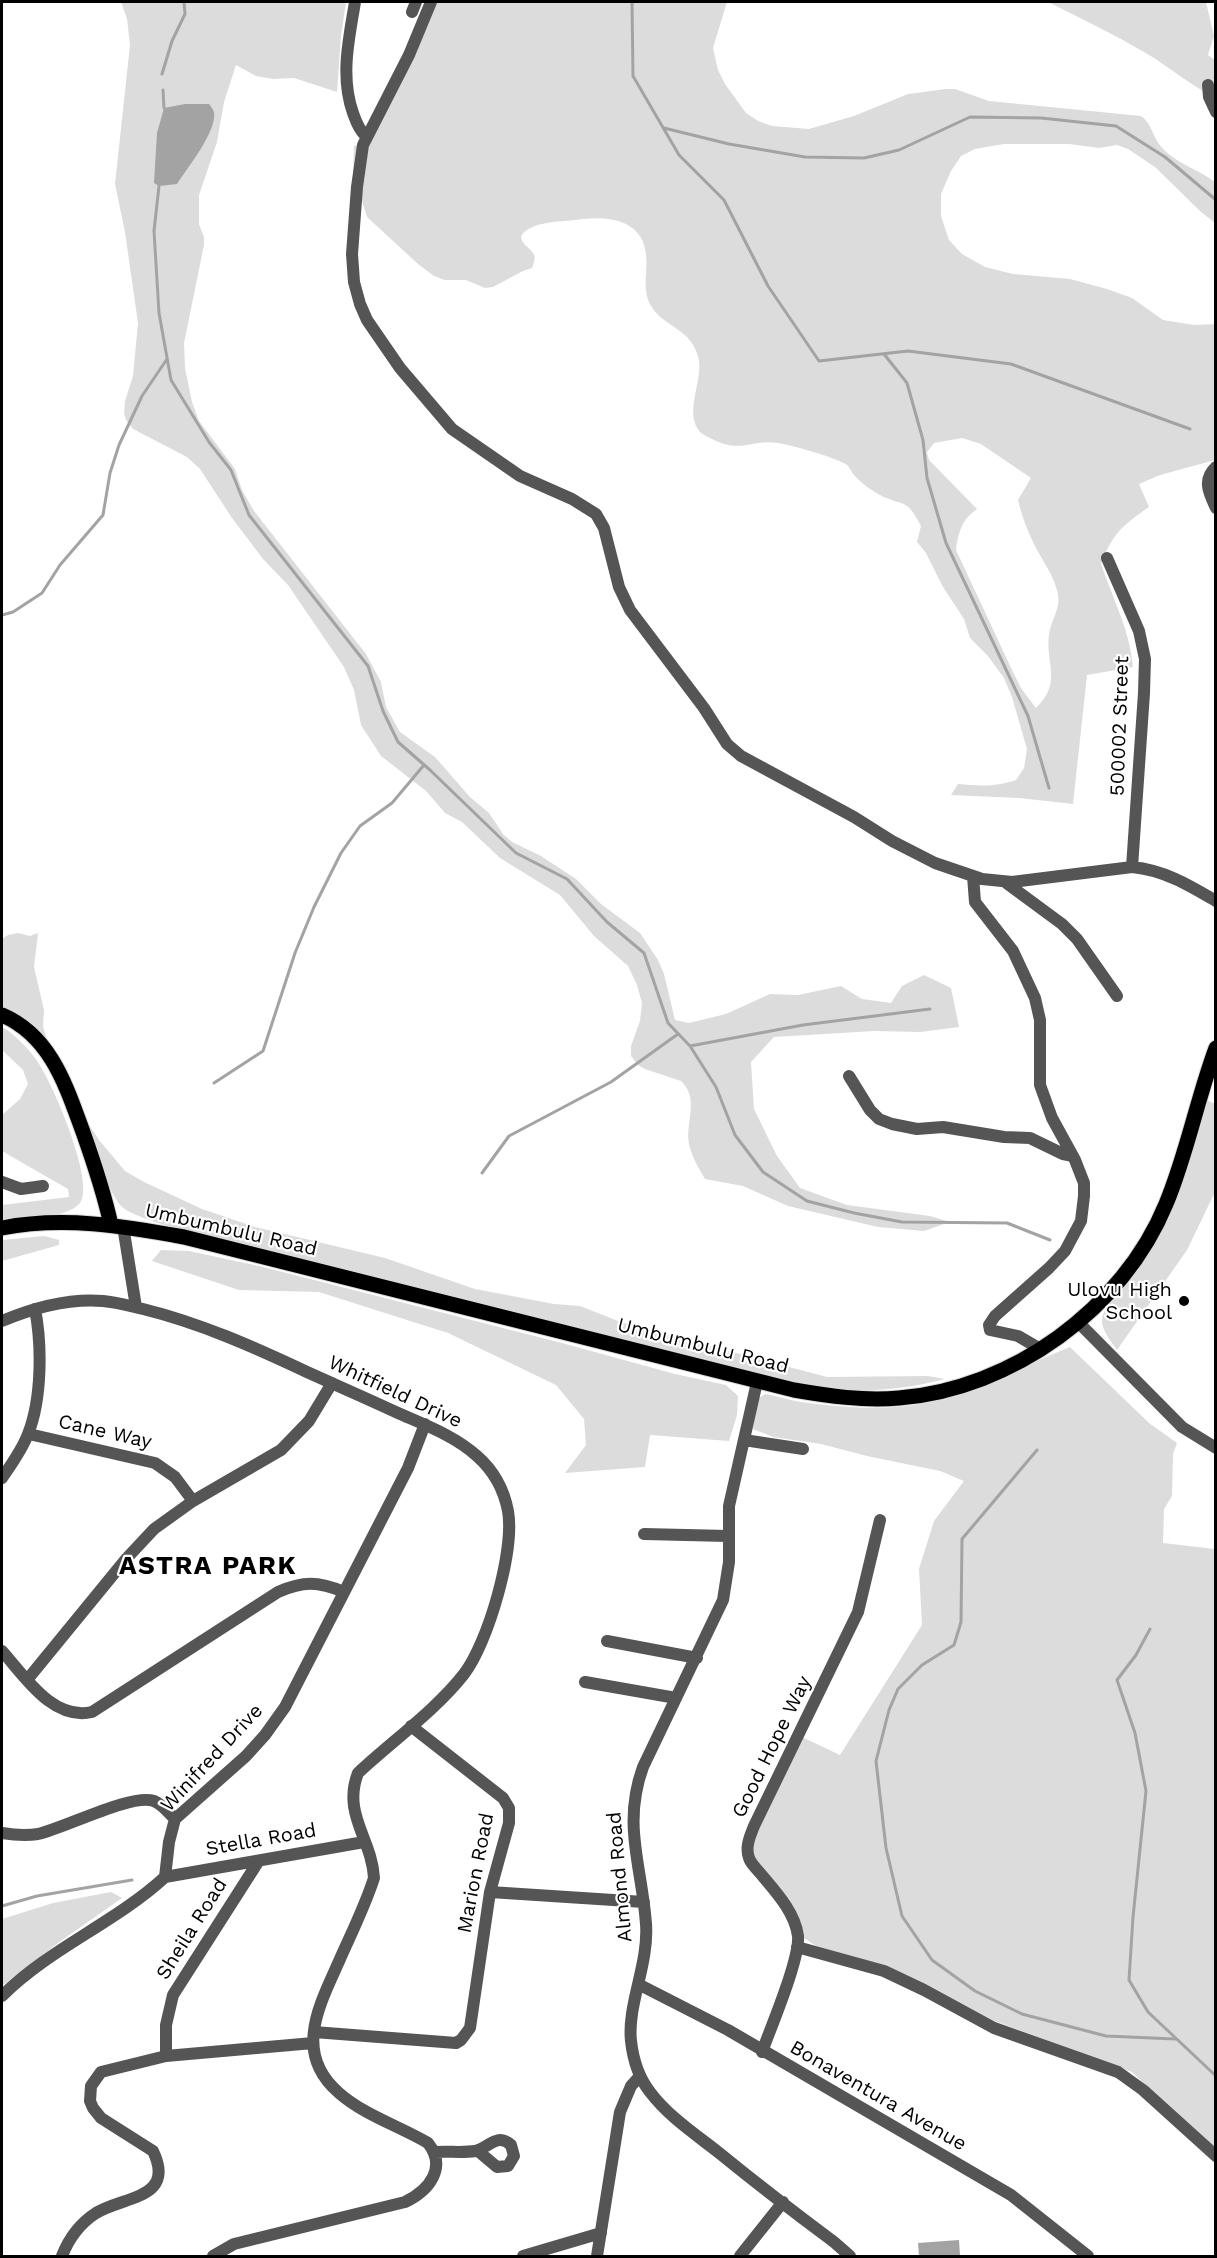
<!DOCTYPE html>
<html>
<head>
<meta charset="utf-8">
<style>
	body { margin:0 }
	#map { position:relative; width:1217px; height:2258px; overflow:hidden; background:#fff; font-family:"Work Sans",sans-serif }
	canvas { display:block }
	.frame { position:absolute; inset:0; border:3px solid #000; pointer-events:none }
</style>
</head>
<body>
<div id="map">
<canvas width="1217" height="2258"></canvas>
<div class="frame"></div>
</div>
<script>
const context = document.querySelector('canvas').getContext('2d');
context.lineJoin = 'round';
function paint(path, color) { context.fillStyle = color; context.fill(path, 'evenodd'); }
function trace(path, color, width, dash) { context.strokeStyle = color; context.lineWidth = width; context.lineCap = dash ? 'butt' : 'round'; context.setLineDash(dash || []); context.stroke(path); }
function write(font, color, halo, rows, align = 'center') {
  context.font = font + ' "Work Sans",sans-serif'; context.lineWidth = 4.5; context.setLineDash([]); context.textBaseline = 'middle'; context.strokeStyle = halo; context.fillStyle = color; for (const [text, x, y, turn = 0] of rows) {
    context.save(); context.translate(x, y); context.rotate((+turn || 0) * Math.PI / 180); context.textAlign = isNaN(turn) ? turn : align; if (halo) context.strokeText(text, 0, 0); context.fillText(text, 0, 0); context.restore();
  }
}
const green = new Path2D(`
	M121 2H346L341 36 337 92 294 78 273 79 256 76 236 65 224 102 217 142 199 195V224L204 237V245L184 343 185 368 192 402 199 421 235 469 242 490 254 511 366 654 381 682 386 707 400 732 435 757 470 797 489 813 503 834 512 842 541 856 576 879 601 904 640 933 658 960 664 974 675 1020 689 1023 726 1014 770 994 798 995 841 986 862 999 891 1003 902 986 924 975 951 988 959 1027 920 1032 874 1031 774 1037 751 1062 754 1109 777 1156 800 1188 847 1205 930 1216 950 1222 924 1231 878 1227 788 1206 743 1186 705 1179C698 1167 692 1157 689 1144 685 1122 700 1099 681 1081L645 1069 638 1065 631 1056V1046L640 1021 642 1003 637 985 628 966 594 936 560 895 500 858 462 822 445 813 426 791 381 756 361 725 354 690 344 667 288 585 263 559 232 518 200 469 187 457 133 429 126 420 124 413 125 401 133 376 138 323 125 232 115 184 130 45 127 19Z
	M434 2H727L713 48 718 70 725 84 746 113 758 121 772 126 809 129 854 116 908 94 946 89H955L989 101 1141 116C1151 123 1152 134 1159 144 1172 162 1198 169 1215 182V223L1200 211 1155 167 1128 149 1117 145 1099 148 1069 144H1004L975 149 961 156 951 171 941 194V216L949 240 962 254 985 267 1013 274 1070 279 1107 289 1132 298 1163 320 1194 325 1215 324V460L1160 475 1139 484 1149 507C1123 525 1112 534 1101 564 1113 599 1130 631 1133 667L1087 675 1073 804 1019 798 951 795 958 784C979 786 996 787 1016 780L1024 768 1027 749 1012 697 1004 678 988 656 970 638 964 619 943 587 926 553 917 542 921 526C905 496 905 508 880 495 872 491 861 483 855 476 852 473 850 468 847 465 838 458 791 445 778 443 752 439 741 454 712 439 708 437 703 435 700 432 684 413 702 383 699 361 694 328 661 327 650 304 642 289 648 271 646 255 643 218 605 215 576 220 558 222 532 221 521 236L522 241C531 253 539 252 532 268L523 271 493 287 485 288 466 280H445L434 276 418 264 367 217 353 172 354 146 369 142ZM962 438 981 444 1031 478 1018 500C1022 517 1028 532 1036 548 1044 563 1054 576 1058 594 1061 607 1051 621 1049 634 1045 663 1063 682 1036 708L1021 688 1012 670 956 550C958 533 962 519 977 509L929 460 927 452 934 443Z
	M1048 2H1206L1214 36 1208 55 1215 60V97C1190 86 1169 66 1144 52 1113 34 1080 18 1048 2Z
	M18 933 30 936 38 933 34 967 44 1010 43 1026 47 1040 11 1011 2 1007V939L8 935Z
	M2 1027C13 1033 27 1047 35 1058 51 1078 96 1183 80 1203 67 1219 22 1218 2 1220V1205L69 1197 68 1189 2 1151V1115L20 1099 28 1084 23 1070 2 1050Z
	M1205 1099 1215 1104V1192L1187 1250 1117 1350C1096 1321 1097 1318 1120 1290Z
	M86 1120 99 1140 125 1171 144 1182 202 1209 255 1227 385 1258 475 1289 554 1304 580 1306 623 1323 827 1377 928 1376 945 1379C897 1392 849 1393 800 1387L195 1234C178 1229 132 1217 121 1206 106 1189 94 1143 86 1120Z
	M44 1236 59 1240V1245L2 1261V1240Z
	M161 1250 189 1251 259 1266 562 1343 675 1374 726 1385 738 1396 737 1415 729 1441 650 1435 645 1467 565 1473 586 1445 584 1419 556 1385 448 1333 319 1292 239 1290 152 1261Z
	M1070 1347 1149 1423 1177 1443 1173 1454 1172 1496 1164 1509 1163 1543 1215 1549V2152L1132 2072 992 2020 911 1978 862 1960 816 1946 804 1938 797 1919 752 1855 755 1834 802 1737 840 1755 922 1625 919 1569 934 1521 964 1481 940 1471 867 1456 821 1444 773 1437 753 1429 757 1399 765 1394C777 1396 789 1400 801 1402 845 1408 895 1412 938 1400 984 1387 1026 1364 1070 1347Z
	M111 1892 122 1898 58 1943 2 1986V1919L53 1903Z`);
const water = new Path2D(`
	M185 104H209C210 105 214 111 214 112 217 132 187 168 177 184L159 186 154 183 157 133 164 108Z
	M959 2240 960 2256H919L918 2243Z`);
const stream = new Path2D(`
	M632 2 633 76 679 155 724 200 768 286 819 361 908 351 1011 364 1190 429
	M162 74 172 41 185 14 184 2
	M163 90 164 108
	M664 128 729 144 805 157 864 158 899 150 970 117 1041 118 1116 126 1165 157 1216 200
	M159 186 154 231 159 313 171 380 209 442 231 470 249 515 368 666 383 711 398 742 430 770 516 853 567 879 607 922 644 953 668 1023 690 1046 716 1087 735 1135 763 1172 807 1201 854 1213 902 1222 1007 1223 1050 1240
	M884 354 907 383 923 440 927 478 946 543 1028 716 1049 788
	M2 615 13 612 42 593 60 565 103 515 110 473 119 445 142 396 167 359
	M690 1046 803 1025 930 1009
	M214 1083 263 1051 295 953 314 907 341 853 360 826 392 803 424 765
	M482 1173 509 1136 611 1082 678 1034
	M1037 1450 962 1539 961 1622 954 1645 922 1665 898 1689 889 1710 876 1761 886 1848 902 1916 932 1960 975 1991 1022 2014 1106 2036 1175 2039
	M1150 1629 1136 1655 1117 1680 1135 1733 1146 1791 1133 1917 1129 1980 1148 2012 1216 2076
	M2 1906 37 1896 132 1880`);
const minor = new Path2D(`
	M355 2C349 39 340 76 353 113 356 121 358 128 364 134L367 133
	M431 2 409 55 363 145 357 187 352 254 354 282 360 304 367 320 400 368 452 429 520 476 572 499 596 514 604 528 619 587 630 610 704 708 727 744 741 756 854 817 892 841 935 863 982 879 1012 882 1132 867C1164 870 1189 885 1216 901
	M412 12 416 2
	M1208 85 1209 97 1216 112
	M1216 467C1202 480 1209 493 1216 508
	M1107 558 1139 631 1145 659 1144 693 1132 867
	M973 876 975 902 1013 951 1035 998 1040 1020V1085L1052 1118 1075 1160 1084 1183V1196L1081 1221 1065 1251 1049 1268 995 1316 989 1325 990 1330 1018 1336 1042 1350
	M1005 882 1062 924 1077 939 1117 996
	M849 1076 870 1110 879 1119 892 1124 917 1129 943 1127 1004 1137 1030 1138 1063 1154 1073 1156
	M2 1182 21 1189 43 1186
	M123 1226 136 1307
	M2 1321C33 1308 68 1298 103 1301 116 1302 130 1306 143 1309 200 1323 254 1347 307 1372 338 1386 368 1399 398 1413 425 1425 455 1436 477 1456 493 1470 504 1490 508 1511 515 1550 488 1643 464 1674 436 1710 391 1742 358 1773 342 1814 372 1839 374 1878 365 1906 352 1932 340 1959 320 2004 292 2053 339 2093 364 2115 399 2126 428 2143 447 2167 430 2190 405 2202L234 2244 213 2256
	M1078 1322 1182 1427 1216 1448
	M757 1382 729 1506V1562L723 1600 643 1767C622 1825 642 1866 646 1924 649 1964 627 2005 631 2041 633 2059 639 2078 650 2092 668 2116 695 2134 718 2152 756 2183 795 2213 834 2242L850 2256
	M29 1434 155 1463 175 1477 193 1501
	M744 1440 803 1449
	M2 1478C11 1465 22 1450 28 1434 42 1399 42 1345 35 1309
	M644 1534 728 1536
	M607 1641 697 1658
	M2 1651C25 1677 53 1721 92 1712L278 1592C303 1581 318 1581 344 1592
	M27 1680 126 1559 154 1529 193 1501 281 1450 309 1421 332 1383
	M585 1682 676 1698
	M2 1833C14 1835 26 1836 38 1834 65 1828 132 1793 154 1801 162 1804 169 1813 175 1819
	M165 1877 364 1842
	M490 1892 644 1902
	M797 1947 884 1971 924 1990 994 2028 1118 2072 1143 2090 1216 2156
	M640 1985 728 2030 1011 2195 1088 2256
	M2 1996C50 1948 115 1923 165 1877L169 1842 175 1819 246 1756 265 1735 285 1707 408 1468 425 1424
	M314 2032 456 2043 461 2040 470 2028 490 1892 509 1823V1808L503 1798 411 1726
	M762 2052C771 2027 800 1959 798 1936 795 1912 775 1891 760 1873 756 1868 751 1864 749 1858 745 1847 750 1836 754 1826L858 1612 880 1520
	M166 2056V2025L173 1995 258 1862
	M435 2152C448 2151 463 2153 475 2151 489 2148 497 2132 511 2145L514 2156 508 2166 497 2167 478 2151
	M62 2256C69 2238 79 2224 96 2213 124 2196 176 2199 153 2151L101 2118 93 2108 90 2101 91 2086 101 2072 166 2056 313 2043
	M523 2256 601 2233
	M597 2256 620 2112 631 2086 640 2076
	M740 2256 783 2202`);
const major = new Path2D(`
	M2 1015C51 1036 66 1086 83 1132 94 1163 104 1193 111 1225
	M2 1228C63 1216 123 1226 184 1237L794 1390C829 1396 863 1401 899 1398 1012 1389 1123 1309 1166 1204 1187 1154 1197 1099 1216 1048`);
const markers = [
	[1184,1301,6,"#000"]
];
const streetNames = [
	["500002 Street",1120,726,-88],
	["Umbumbulu Road",231,1230,13],
	["Umbumbulu Road",703,1346,14],
	["Whitfield Drive",395,1392,25],
	["Cane Way",105,1432,13],
	["Good Hope Way",772,1747,-64],
	["Winifred Drive",212,1758,-47],
	["Stella Road",261,1840,-10],
	["Marion Road",476,1873,-79],
	["Almond Road",620,1877,-95],
	["Sheila Road",192,1929,-58],
	["Bonaventura Avenue",878,2096,30]
];
const poiNames = [
	["Ulovu High",1172,1290],
	["School",1172,1313]
];
const districtNames = [
	["ASTRA PARK",208,1566]
];
paint(green, '#dcdcdc');
paint(water, '#a3a3a3');
trace(stream, '#a3a3a3', 3);
trace(major, '#dbdbdb', 17);
trace(minor, '#555', 12);
trace(major, '#000', 15);
for (const [x, y, r, color] of markers) { const dot = new Path2D(); dot.arc(x, y, r, 0, 2 * Math.PI); context.fillStyle = color; context.fill(dot); trace(dot, '#fff', 2); }
write('20px', '#000', '#fff', streetNames);
write('20px', '#000', '#fff', poiNames, 'right');
context.letterSpacing = '1.5px';
write('bold 26px', '#000', '#fff', districtNames);
context.letterSpacing = '0px';
</script>
</body>
</html>
